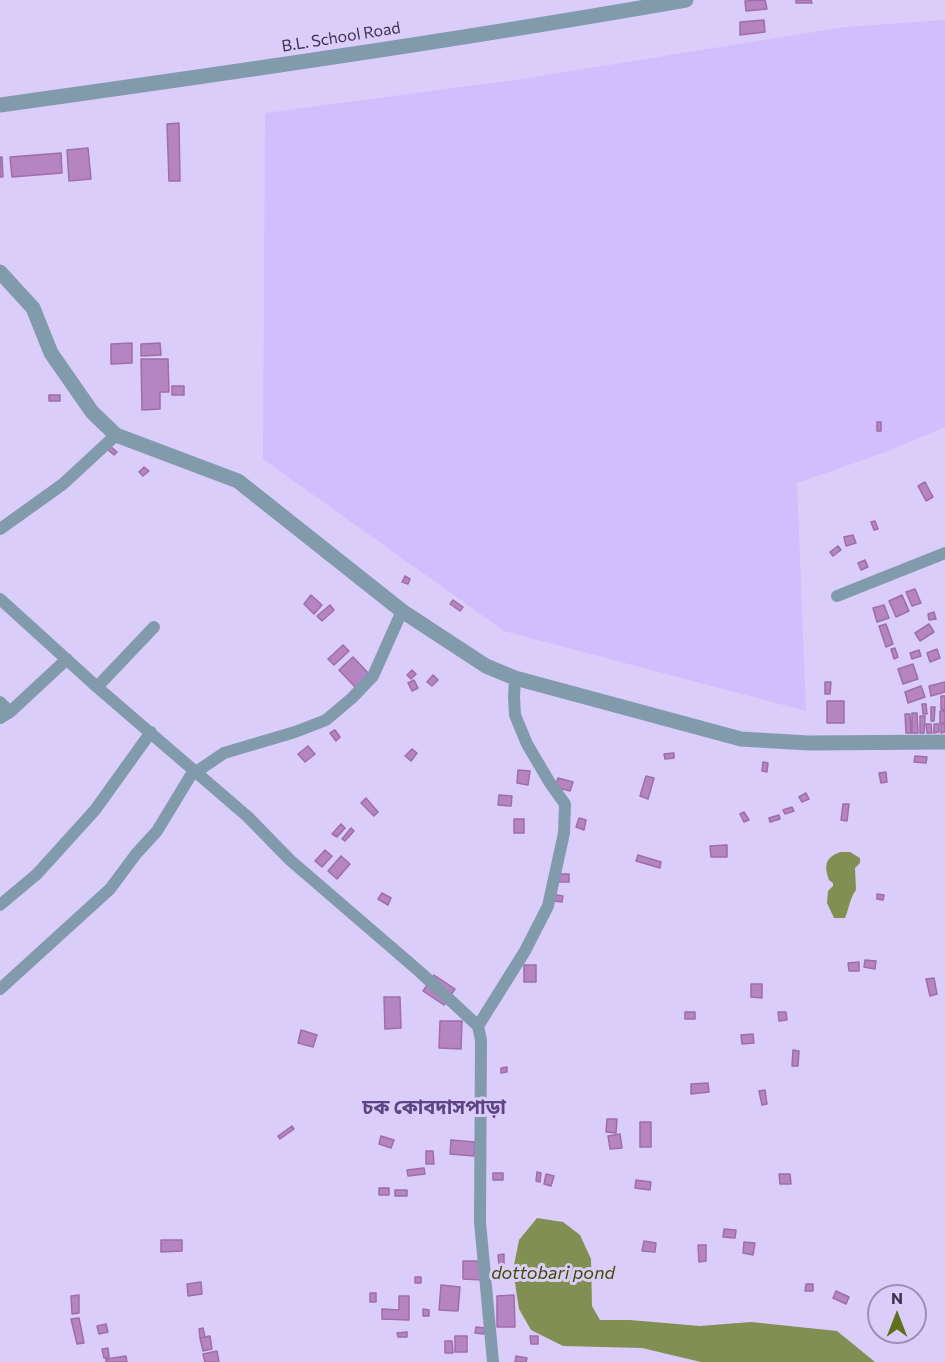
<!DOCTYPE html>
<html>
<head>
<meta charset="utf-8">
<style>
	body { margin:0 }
	#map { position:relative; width:945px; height:1362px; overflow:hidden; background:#dbcdfa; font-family:Commissioner,sans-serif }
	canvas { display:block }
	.north { position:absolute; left:867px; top:1284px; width:60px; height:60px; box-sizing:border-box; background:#dbcdfa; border:2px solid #9c8fb6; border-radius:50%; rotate:0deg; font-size:16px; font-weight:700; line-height:24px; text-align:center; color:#3d3350 }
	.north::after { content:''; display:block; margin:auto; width:21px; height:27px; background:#61701d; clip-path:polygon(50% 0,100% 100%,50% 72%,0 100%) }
</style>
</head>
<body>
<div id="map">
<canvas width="945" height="1362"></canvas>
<div class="north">N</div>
</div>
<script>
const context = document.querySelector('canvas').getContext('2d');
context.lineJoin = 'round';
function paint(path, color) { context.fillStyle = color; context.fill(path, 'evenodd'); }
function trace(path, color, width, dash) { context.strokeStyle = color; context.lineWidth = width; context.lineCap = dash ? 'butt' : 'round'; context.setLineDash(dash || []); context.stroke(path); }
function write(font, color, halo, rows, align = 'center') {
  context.font = font + ' Commissioner,"Noto Sans Bengali",sans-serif'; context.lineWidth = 6; context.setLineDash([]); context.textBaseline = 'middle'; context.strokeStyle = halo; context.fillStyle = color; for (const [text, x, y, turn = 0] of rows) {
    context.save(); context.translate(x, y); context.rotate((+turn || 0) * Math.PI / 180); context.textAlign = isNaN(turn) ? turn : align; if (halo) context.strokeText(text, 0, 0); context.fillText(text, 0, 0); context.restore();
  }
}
const built = new Path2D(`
	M945 20V427L886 452 797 483 806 711 504 631 263 459 265 113 515 80 845 27Z`);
const water = new Path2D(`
	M840 852H850L860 858V863L855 868 856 890C850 898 849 908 845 918H834L827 903 828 891 833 886V883L829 880C824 865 825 858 840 852Z
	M537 1218 563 1222 580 1235 591 1259 592 1306 600 1320H630L700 1326 751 1322 837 1331 875 1362H701L642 1348 563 1346 531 1330 519 1309 513 1270 519 1240Z`);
const building = new Path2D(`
	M765 0 767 9 746 11 745 1Z
	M796 0H811L812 3H796Z
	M764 20 765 32 740 35V22Z
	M179 123 180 181H169L167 124Z
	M88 148 91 179 69 181 67 150Z
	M61 153 62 173 12 177 10 157Z
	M0 157H2L3 177H0Z
	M132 343V363L111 364V344Z
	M160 343 161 355 141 356V344Z
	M141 359H168L169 392H160V409L142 410Z
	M172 386H184V395H172Z
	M49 395H60V401H49Z
	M877 422H881V431H877Z
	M110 446 117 452 114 455 107 449Z
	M144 467 149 471 143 476 139 472Z
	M925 482 933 497 926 501 918 486Z
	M875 521 878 529 874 530 871 522Z
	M853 535 856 543 846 546 844 537Z
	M838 546 841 550 833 556 830 552Z
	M865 560 868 567 861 570 858 563Z
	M405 576 410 579 408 584 402 582Z
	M915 589 921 603 912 606 906 592Z
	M311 595 322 605 314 614 304 604Z
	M902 595 909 611 896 617 889 601Z
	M453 600 463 607 460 611 450 604Z
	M330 605 334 610 322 621 317 616Z
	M884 605 889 618 877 622 873 608Z
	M934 612 936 619 929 620 928 614Z
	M886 624 893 644 886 647 879 626Z
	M929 624 934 632 920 641 915 633Z
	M343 645 349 651 334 665 328 659Z
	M895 648 898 657 894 659 891 649Z
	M937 649 940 658 930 662 927 653Z
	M919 650 921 656 912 659 910 653Z
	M353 657 370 675 356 688 339 670Z
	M913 664 918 679 903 684 898 669Z
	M412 670 416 674 411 679 407 675Z
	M433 675 438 680 432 686 427 682Z
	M414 680 418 688 412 691 408 683Z
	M825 682H831L830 694H825Z
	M945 682V692L931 696 929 686Z
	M921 686 925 697 908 703 905 692Z
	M941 696H945V710L941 709Z
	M827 701H844V723H827Z
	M922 704H926L927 714H923Z
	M931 707H935L934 721H931Z
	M940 711H945V723H940Z
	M912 713H917L918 733H912Z
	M905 714H910L911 733H906Z
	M920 716H925L924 733H920Z
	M926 724H931L932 733H927Z
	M934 724H939V732L934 733Z
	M941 724H945V732L941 733Z
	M335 730 340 737 336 741 330 733Z
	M308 746 315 754 305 762 298 754Z
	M412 749 417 753 411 761 405 756Z
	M674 753V758L665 759 664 754Z
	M915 756 927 757 926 763 914 762Z
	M763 762 768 763 767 772 762 771Z
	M518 770 530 771 528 785 517 783Z
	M886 772 887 782 881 783 879 773Z
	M646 776 654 778 648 799 640 796Z
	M558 778 573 782 570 791 555 787Z
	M806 793 809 799 802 802 799 797Z
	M499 795 512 796 511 806 498 805Z
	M366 798 378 812 374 816 361 803Z
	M843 804H849L847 821 841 820Z
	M792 807 794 811 785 814 783 810Z
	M744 812 749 820 744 822 740 814Z
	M779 815 780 819 770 822 769 818Z
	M579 818 586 820 584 830 576 827Z
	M514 819H524V833H514Z
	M341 824 345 828 337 837 332 834Z
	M351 828 354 831 345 841 342 839Z
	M727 845V857H711L710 846Z
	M325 850 332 856 322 867 315 861Z
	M638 855 661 862 660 868 636 861Z
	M341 856 350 864 337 879 328 871Z
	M558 874H569V882H558Z
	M382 893 391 898 388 905 378 899Z
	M877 894 884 895 883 900 877 899Z
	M556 895 563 896 562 902 554 901Z
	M865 960 876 961 875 969 864 967Z
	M859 962V971H849L848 963Z
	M524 965H536V982H524Z
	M434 975 455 989 444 1005 423 991Z
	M934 978 937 994 930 996 926 979Z
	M751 984H762V998L751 997Z
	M384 997H400L401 1028 385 1029Z
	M685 1012H695V1019H685Z
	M778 1012H786L787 1020 779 1021Z
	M440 1021H462L461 1049 439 1048Z
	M301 1030 317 1035 313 1047 298 1043Z
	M753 1034 754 1043 742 1044 741 1035Z
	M793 1050 799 1051 798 1066H792Z
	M507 1067V1072L501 1073V1068Z
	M708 1083 709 1092 691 1094V1084Z
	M765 1090 767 1104 762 1105 759 1091Z
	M607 1119H617L616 1133 606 1132Z
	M640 1122H651V1147H640Z
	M292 1126 294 1129 280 1139 278 1136Z
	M620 1134 622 1148 610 1149 608 1136Z
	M381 1136 394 1140 391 1148 379 1144Z
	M451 1140 475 1142 474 1156 450 1154Z
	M426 1151H433L434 1164H426Z
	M424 1168 425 1174 408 1176 407 1170Z
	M537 1172 541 1173 540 1182 536 1181Z
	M493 1173H503V1180H493Z
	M546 1174 554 1176 551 1186 544 1184Z
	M779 1174H790L791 1184H780Z
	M636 1180 651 1182 650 1190 635 1188Z
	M379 1188H389V1195H379Z
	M395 1190H407V1196H395Z
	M724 1229 736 1230 735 1238 723 1237Z
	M161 1240H182V1251L161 1252Z
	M644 1241 656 1243 655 1252 642 1251Z
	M744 1242 755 1243 753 1255 743 1253Z
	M698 1245H706V1261L699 1262Z
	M504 1254V1264L499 1265 498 1255Z
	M463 1261H483V1280L463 1279Z
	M415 1277H421V1283H415Z
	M201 1282 202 1294 188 1296 187 1284Z
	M806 1284H813V1291H805Z
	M441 1285 460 1287 458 1311 439 1310Z
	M836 1291 849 1297 846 1304 833 1298Z
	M370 1293H376V1302H370Z
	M79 1295V1313L72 1314 71 1296Z
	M514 1295 515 1327H497V1296Z
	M399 1296H409V1320L382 1319V1309L399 1310Z
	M423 1309 429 1310V1316H423Z
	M79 1318 84 1343 77 1344 71 1319Z
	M106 1324 108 1332 99 1334 97 1326Z
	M476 1327 485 1328 484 1334 475 1333Z
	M203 1328 205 1337 200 1338 199 1329Z
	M407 1332V1337H398L397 1333Z
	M210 1336 212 1349 203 1351 200 1338Z
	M455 1336H467V1352H455Z
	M530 1336H538V1344H531Z
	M445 1341H452L453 1353H445Z
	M108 1348 109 1357 104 1358 102 1349Z
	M217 1351 219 1362H205L203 1354Z
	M126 1356 127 1362H106V1359Z
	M516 1356 527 1358 526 1362H515Z`);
const minor = new Path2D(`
	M0 529 63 484 116 435
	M837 596 945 553
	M0 599 97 687 248 817 290 860 420 972 478 1026 481 1040 480 1222 493 1362
	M97 687 154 627
	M0 702 10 712
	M0 718 10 712 67 659
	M196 772 224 753 295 732 326 720 352 698 373 676 402 611
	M0 905 37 874 95 810 151 732
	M0 989 110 889 136 854 157 831 194 770
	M478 1026 525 951 548 906 564 833 565 804 550 783 527 744 515 715 514 697 515 678`);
const tertiary = new Path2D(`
	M0 105C229 73 458 40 686 0
	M0 272 33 308 51 353 92 412 116 435 238 481 402 611 486 666 515 678 741 739 808 743 945 742`);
const streetNames = [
	["B.L. School Road",341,37,-9]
];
const waterNames = [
	["dottobari pond",553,1273]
];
const quarterNames = [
	["চক কোবদাসপাড়া",434,1107]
];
paint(built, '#d2bdfd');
paint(water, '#818f53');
paint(building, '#b584c1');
trace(building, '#9e6eaa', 1.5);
trace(minor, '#829bac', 12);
trace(tertiary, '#829bac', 15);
write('16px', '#3d3350', '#dbcdfa', streetNames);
write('italic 18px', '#404c01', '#dbcdfa', waterNames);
write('bold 20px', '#5e4685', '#dbcdfa', quarterNames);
</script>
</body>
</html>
